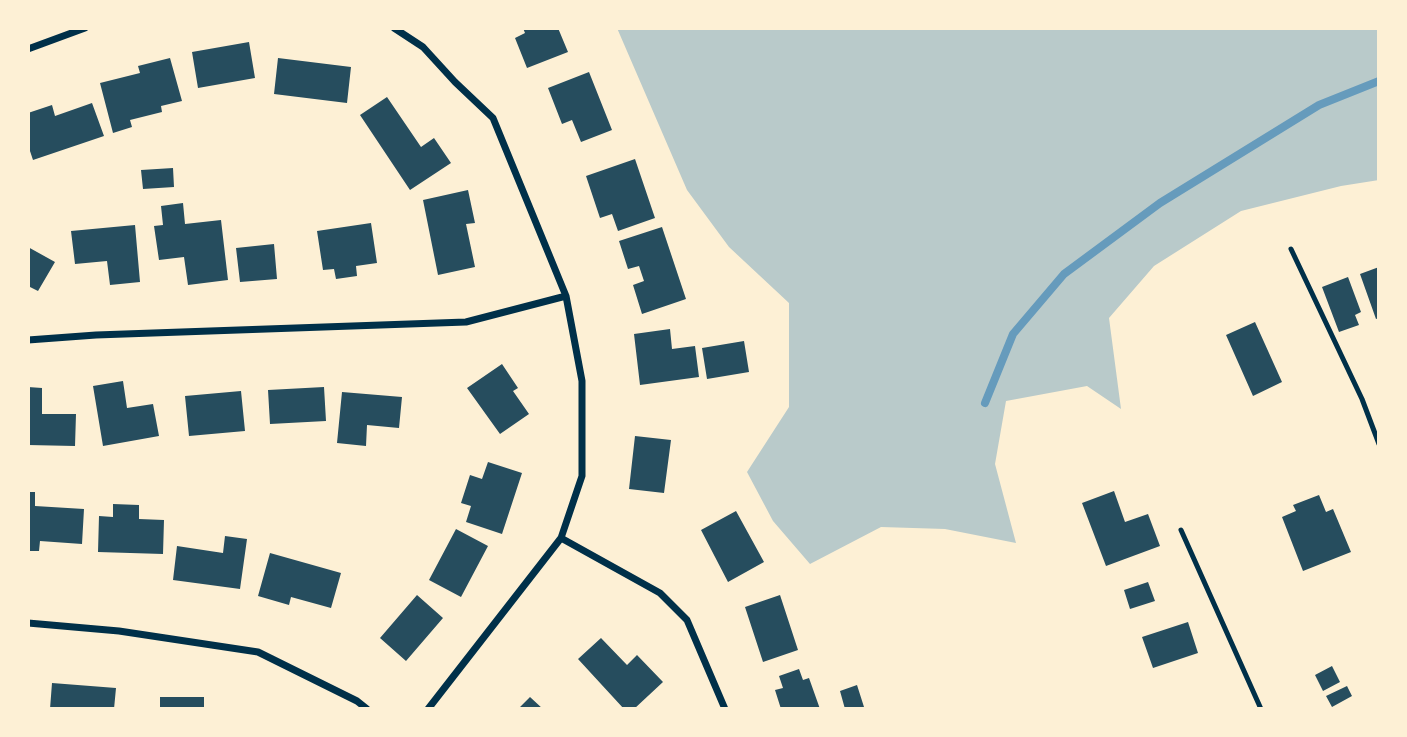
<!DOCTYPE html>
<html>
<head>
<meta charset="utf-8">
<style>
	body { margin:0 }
	#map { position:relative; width:1407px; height:737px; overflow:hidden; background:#fdf0d5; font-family:"PT Sans Narrow",sans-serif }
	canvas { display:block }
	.frame { position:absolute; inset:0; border:30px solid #fdf0d5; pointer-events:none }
</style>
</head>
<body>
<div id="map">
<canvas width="1407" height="737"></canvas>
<div class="frame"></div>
</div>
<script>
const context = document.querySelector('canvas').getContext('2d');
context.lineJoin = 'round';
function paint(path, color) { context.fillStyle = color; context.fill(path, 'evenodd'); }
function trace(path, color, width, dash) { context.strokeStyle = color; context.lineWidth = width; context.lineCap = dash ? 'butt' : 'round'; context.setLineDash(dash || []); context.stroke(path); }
const green = new Path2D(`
	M617 28H1379V180L1341 186 1241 211 1154 266 1109 318 1121 409 1087 386 1006 401 995 464 1016 543 945 529 881 527 810 564 773 521 747 472 789 407V303L729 247 687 190Z`);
const stream = new Path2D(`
	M985 403 1013 334 1064 274 1160 203 1319 105 1379 81`);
const building = new Path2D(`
	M523 28H558L568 52 527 68 515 38 525 33Z
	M249 42 255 78 198 88 192 52Z
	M170 58 182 101 161 106 162 112 130 120 132 127 113 133 100 83 140 73 138 66Z
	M278 58 351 67 347 103 274 94Z
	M589 72 612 130 581 142 572 120 562 124 548 88Z
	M387 97 421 147 434 138 451 163 410 190 360 115Z
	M92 103 104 136 33 160 28 145V113L52 105 55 116Z
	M635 159 655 218 618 231 612 214 600 218 586 176Z
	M173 168 174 187 143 189 141 170Z
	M468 190 475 223 466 224 475 267 438 275 423 200Z
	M183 203 185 224 221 220 228 280 188 285 184 257 159 260 154 226 163 225 161 206Z
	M371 223 377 263 356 266 357 276 336 279 334 269 323 270 317 231Z
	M135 225 140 282 110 285 107 261 75 264 71 231Z
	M662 227 686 299 642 314 633 285 644 281 639 266 628 269 619 241Z
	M274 244 277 279 240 282 236 248Z
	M28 247 55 262 38 291 28 286Z
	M1379 267V318L1376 319 1360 274Z
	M1348 277 1361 312 1355 315 1359 325 1339 332 1322 287Z
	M1255 322 1282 382 1253 396 1226 335Z
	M670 329 672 349 695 346 699 377 640 385 634 334Z
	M744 341 749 372 707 379 702 348Z
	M502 364 518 388 513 391 529 414 500 434 467 388Z
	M123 381 127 408 153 404 159 436 103 446 93 386Z
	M28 387 42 388V414H76L75 446 28 445Z
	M324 387 326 421 270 424 268 390Z
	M241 391 245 431 189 436 185 396Z
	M342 392 402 397 399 428 367 425 366 446 337 443Z
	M635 436 671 440 664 493 629 489Z
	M488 462 522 473 502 534 466 522 471 506 461 503 470 475 482 479Z
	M1114 491 1125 522 1148 514 1160 546 1106 566 1082 503Z
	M28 492H35V506L84 509 82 544 40 541 39 551H28Z
	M1319 495 1326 512 1333 509 1351 552 1303 571 1282 517 1296 511 1293 505Z
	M113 504 139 505V519L164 520 163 554 98 552 99 516 113 517Z
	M736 511 764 562 728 582 701 530Z
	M456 529 488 546 461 597 429 580Z
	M225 536 247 539 240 589 173 580 177 546 223 553Z
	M270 553 341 573 331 608 291 597 289 605 258 596Z
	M1148 582 1155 601 1130 609 1124 590Z
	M417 595 443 618 406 661 380 638Z
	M780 595 798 650 763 662 745 607Z
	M1188 622 1198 653 1153 668 1142 637Z
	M601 638 627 665 637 655 663 682 634 709H624L578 659Z
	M1332 666 1340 682 1323 691 1315 675Z
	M799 669 803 680 809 678 820 709H781L775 690 783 688 779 676Z
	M52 683 116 688 114 709H50Z
	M857 685 864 707 845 709 840 691Z
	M1347 686 1352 696 1332 707 1326 696Z
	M160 697H204V709H160Z
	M530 697 543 709H518Z`);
const service = new Path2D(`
	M1291 249 1362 399 1379 444
	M1181 530 1261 709`);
const minor = new Path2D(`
	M394 28 423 47 455 82 493 118 566 296 582 381V476L561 538 428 709
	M28 49 85 28
	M28 340 96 335 466 322 566 296
	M561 538 660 593 687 620 725 709
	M28 623 119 631 258 652 357 701 367 709`);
paint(green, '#b9caca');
trace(stream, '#669bbc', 8);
paint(building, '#264d5e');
trace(service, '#003049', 5);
trace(minor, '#003049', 7);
</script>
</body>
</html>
